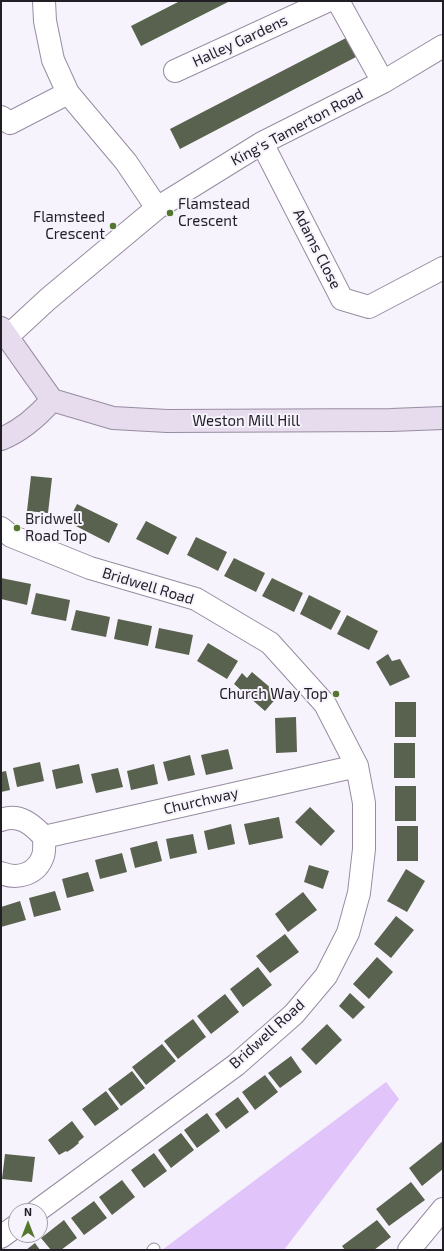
<!DOCTYPE html>
<html>
<head>
<meta charset="utf-8">
<style>
	body { margin:0 }
	#map { position:relative; width:444px; height:1251px; overflow:hidden; background:#f7f3fc; font-family:"Exo 2",sans-serif }
	canvas { display:block }
	.frame { position:absolute; inset:0; border:2px solid #221e26; pointer-events:none }
	.north { position:absolute; left:8px; top:1203px; width:40px; height:40px; box-sizing:border-box; background:#f7f3fc; border:1px solid #a29ea6; border-radius:50%; rotate:0deg; font-size:11px; font-weight:700; line-height:16px; text-align:center; color:#221e26 }
	.north::after { content:''; display:block; margin:auto; width:14px; height:18px; background:#55762d; clip-path:polygon(50% 0,100% 100%,50% 72%,0 100%) }
</style>
</head>
<body>
<div id="map">
<canvas width="444" height="1251"></canvas>
<div class="frame"></div>
<div class="north">N</div>
</div>
<script>
const context = document.querySelector('canvas').getContext('2d');
context.lineJoin = 'round';
function paint(path, color) { context.fillStyle = color; context.fill(path, 'evenodd'); }
function trace(path, color, width, dash) { context.strokeStyle = color; context.lineWidth = width; context.lineCap = dash ? 'butt' : 'round'; context.setLineDash(dash || []); context.stroke(path); }
function write(font, color, halo, rows, align = 'center') {
  context.font = font + ' "Exo 2",sans-serif'; context.lineWidth = 4; context.setLineDash([]); context.textBaseline = 'middle'; context.strokeStyle = halo; context.fillStyle = color; for (const [text, x, y, turn = 0] of rows) {
    context.save(); context.translate(x, y); context.rotate((+turn || 0) * Math.PI / 180); context.textAlign = isNaN(turn) ? turn : align; if (halo) context.strokeText(text, 0, 0); context.fillText(text, 0, 0); context.restore();
  }
}
const green = new Path2D(`
	M386 1082 399 1099 284 1250H162Z`);
const building = new Path2D(`
	M180 1H230L141 46 131 26Z
	M346 38 356 57 180 149 170 129Z
	M31 476 52 478 48 513 27 511Z
	M77 504 118 524 109 543 68 522Z
	M146 521 177 537 168 555 136 539Z
	M196 537 227 552 218 571 187 555Z
	M234 558 265 573 256 592 224 576Z
	M1 578 31 584 27 605 1 599Z
	M272 578 303 593 294 612 262 596Z
	M36 593 70 600 66 621 31 614Z
	M309 595 341 611 331 630 300 614Z
	M76 610 110 617 106 637 71 630Z
	M347 615 378 631 369 650 337 634Z
	M118 619 152 626 148 646 114 639Z
	M159 628 193 635 189 655 155 648Z
	M208 643 238 661 227 679 197 661Z
	M388 654 392 661 400 659 410 677 390 686 376 662Z
	M252 672 279 695 265 711 234 684 242 673 247 678Z
	M395 702H416V737H395Z
	M296 717 297 752 276 753 275 718Z
	M394 743H415V778H394Z
	M228 749 233 769 206 775 201 755Z
	M190 755 195 775 168 781 163 762Z
	M40 762 44 781 17 787 13 768Z
	M79 764 83 783 56 789 52 770Z
	M154 764 158 784 131 790 127 771Z
	M118 768 123 787 96 793 91 774Z
	M6 771 10 790 1 792V772Z
	M395 786H416V821H395Z
	M310 807 335 831 321 846 295 822Z
	M279 817 283 838 249 845 244 824Z
	M231 824 235 844 208 850 204 831Z
	M397 826H418V861H397Z
	M193 834 197 853 170 859 166 839Z
	M157 841 162 861 135 868 130 848Z
	M122 853 127 872 100 879 95 860Z
	M309 865 329 871 323 889 304 882Z
	M406 869 425 881 407 912 387 901Z
	M88 872 94 891 67 898 62 879Z
	M55 891 61 910 34 917 29 898Z
	M303 892 317 910 288 932 275 914Z
	M20 901 26 920 1 927V907Z
	M396 916 414 930 391 958 374 944Z
	M285 934 299 952 270 973 256 956Z
	M377 957 393 972 369 999 353 984Z
	M258 967 272 985 243 1007 230 989Z
	M350 993 365 1007 353 1019 339 1006Z
	M225 994 239 1012 211 1034 197 1016Z
	M193 1019 206 1037 178 1059 164 1041Z
	M327 1024 342 1040 316 1065 301 1049Z
	M162 1044 176 1061 146 1085 132 1067Z
	M291 1056 302 1072 280 1088 268 1073Z
	M132 1071 145 1088 121 1106 108 1089Z
	M265 1075 278 1092 255 1110 242 1092Z
	M106 1091 119 1109 95 1126 82 1109Z
	M238 1097 249 1112 226 1129 215 1114Z
	M207 1113 220 1131 197 1148 184 1130Z
	M72 1121 84 1137 78 1142 79 1143 73 1148 67 1152 66 1151 59 1155 48 1140Z
	M181 1133 194 1150 171 1168 158 1150Z
	M443 1141V1169L422 1186 409 1168Z
	M154 1153 167 1171 144 1188 131 1170Z
	M5 1154 35 1157 32 1182 2 1179Z
	M122 1180 135 1197 112 1215 99 1197Z
	M411 1182 425 1200 389 1226 376 1209Z
	M94 1201 107 1218 84 1235 71 1218Z
	M64 1220 77 1238 61 1250H51L41 1238Z
	M377 1220 391 1237 374 1250H345L342 1246Z
	M35 1243 40 1250H26Z`);
const lane = new Path2D(`
	M153 1250 154 1249`);
const street = new Path2D(`
	M44 1 45 21 53 60 68 93 126 162 157 208
	M338 1 383 82
	M175 71 327 1
	M1 117 10 123 68 93
	M262 143 342 299 369 307 443 268
	M8 336 48 299 157 208 262 143 383 82 443 46
	M1 528 11 536 90 568 196 599 270 643 325 704 357 766 364 803V849L359 893 348 933 326 976 294 1014 236 1065 37 1211
	M1 820C19 813 32 824 44 837 44 842 45 850 43 856 37 874 18 880 1 873
	M44 837 357 766
	M1 1237 16 1226
	M409 1250 443 1209`);
const secondary = new Path2D(`
	M1 328 52 400
	M52 400 113 418 167 421 391 420 443 418
	M1 439C21 431 38 416 52 400`);
const markers = [
	[170,213,4,"#55762d"],
	[113,226,4,"#55762d"],
	[17,528,4,"#55762d"],
	[336,694,4,"#55762d"]
];
const streetNames = [
	["Halley Gardens",240,41,-25],
	["King's Tamerton Road",297,127,-28],
	["Adams Close",317,249,63],
	["Weston Mill Hill",246,421],
	["Bridwell Road",148,586,17],
	["Churchway",201,801,-13],
	["Bridwell Road",267,1034,-42]
];
const poiNames = [
	["Flamstead",178,204],
	["Crescent",178,221],
	["Flamsteed",105,217,"right"],
	["Crescent",105,234,"right"],
	["Bridwell",25,519],
	["Road Top",25,536],
	["Church Way Top",328,694,"right"]
];
paint(green, '#e1c5fa');
paint(building, '#58624e');
trace(lane, '#978ca1', 13);
trace(street, '#978ca1', 24);
trace(secondary, '#978ca1', 24);
trace(lane, '#fff', 11);
trace(street, '#fff', 22);
trace(secondary, '#e6dcee', 22);
for (const [x, y, r, color] of markers) { const dot = new Path2D(); dot.arc(x, y, r, 0, 2 * Math.PI); context.fillStyle = color; context.fill(dot); trace(dot, '#f7f3fc', 1.5); }
write('15px', '#221e26', '#f7f3fc', streetNames);
write('15px', '#221e26', '#f7f3fc', poiNames, 'left');
</script>
</body>
</html>
